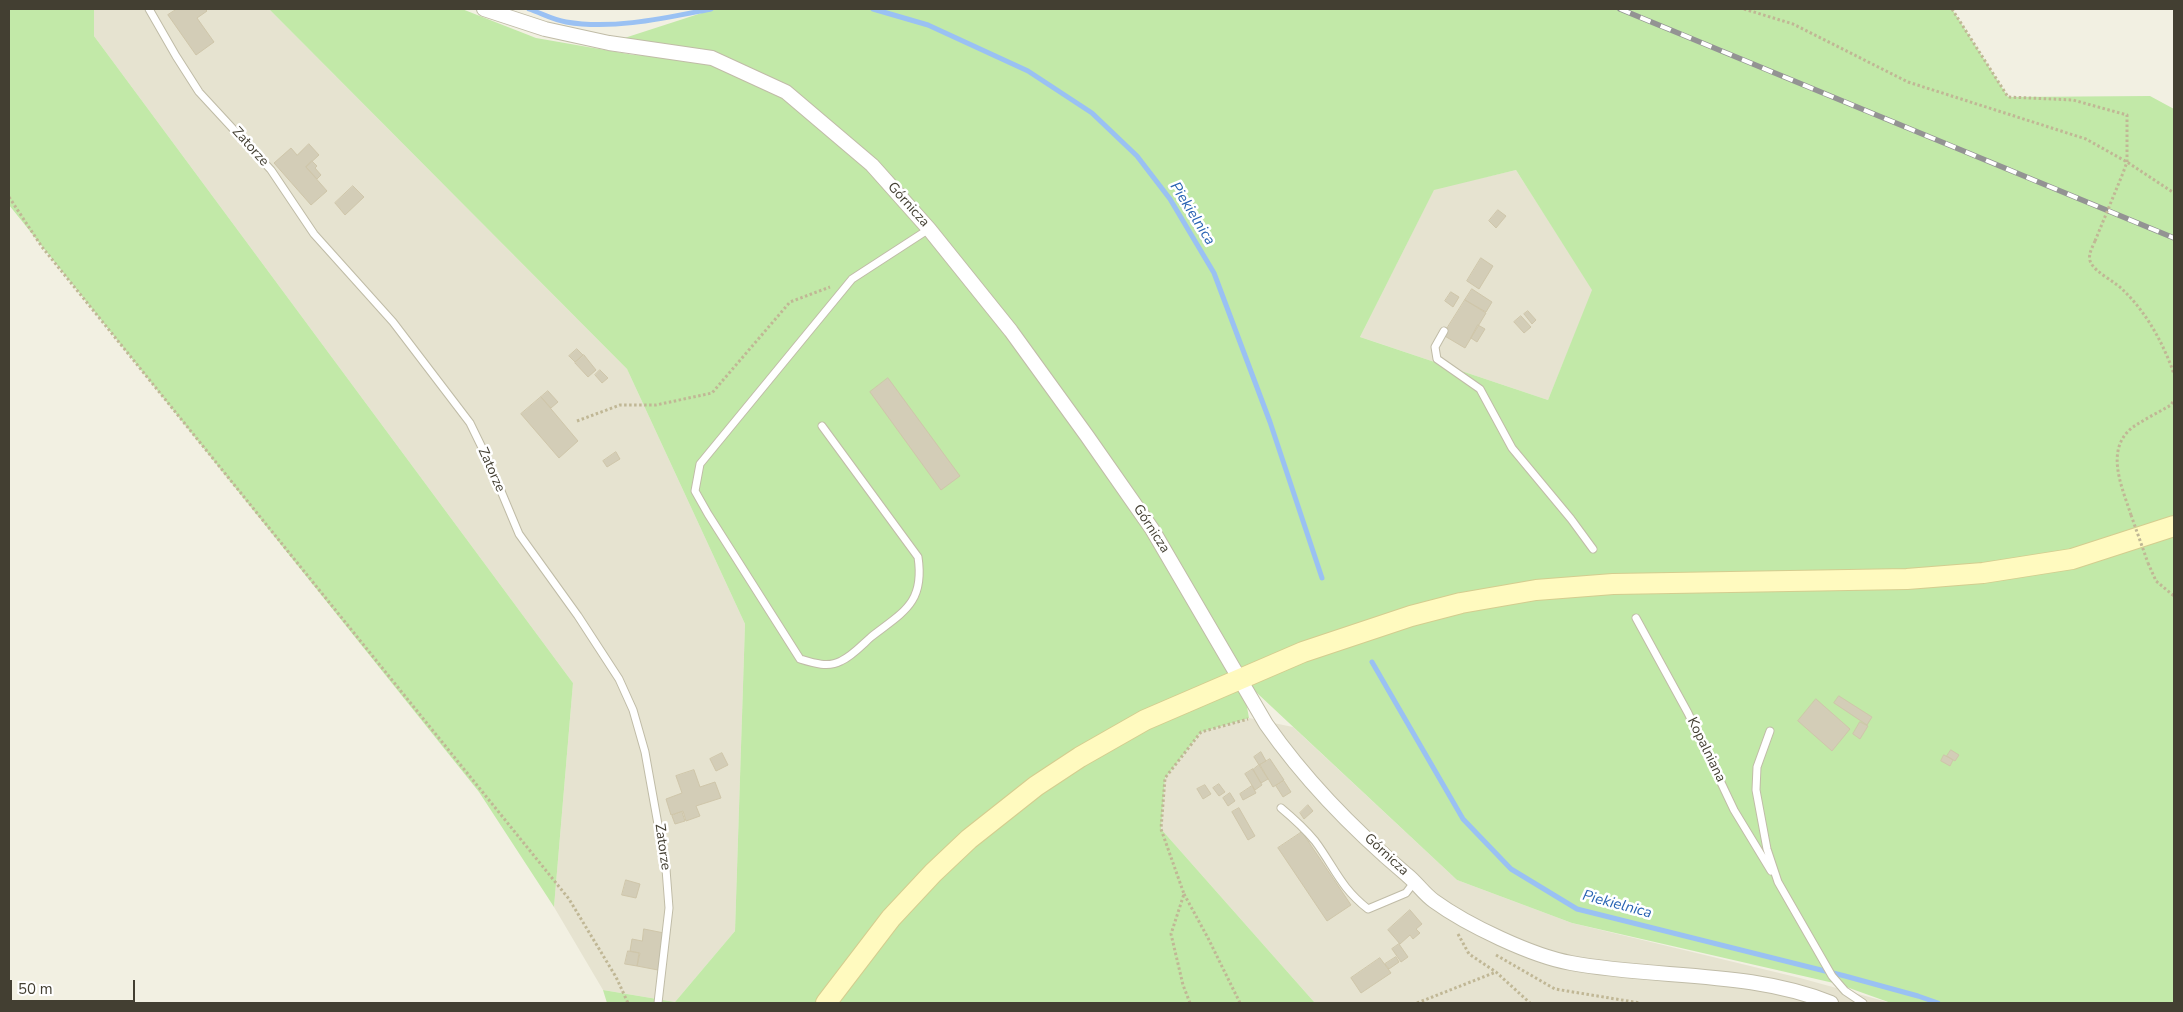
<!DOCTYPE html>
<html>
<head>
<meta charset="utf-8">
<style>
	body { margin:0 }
	#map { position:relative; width:2183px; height:1012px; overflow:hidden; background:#f2f0e2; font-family:"Nunito Sans",sans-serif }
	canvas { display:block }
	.frame { position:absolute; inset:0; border:10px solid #433f32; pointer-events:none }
	.scale { position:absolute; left:10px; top:980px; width:125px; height:22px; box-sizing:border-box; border:2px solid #433f32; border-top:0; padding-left:6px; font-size:15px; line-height:18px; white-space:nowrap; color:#433f32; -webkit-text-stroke:4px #fff; paint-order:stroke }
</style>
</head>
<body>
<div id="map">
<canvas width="2183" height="1012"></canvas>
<div class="frame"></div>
<div class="scale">50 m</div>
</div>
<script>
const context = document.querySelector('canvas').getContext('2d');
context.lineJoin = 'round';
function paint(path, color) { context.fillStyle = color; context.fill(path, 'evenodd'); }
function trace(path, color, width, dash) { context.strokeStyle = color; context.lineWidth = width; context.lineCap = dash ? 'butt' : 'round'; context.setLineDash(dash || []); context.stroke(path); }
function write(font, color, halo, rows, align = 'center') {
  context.font = font + ' "Nunito Sans",sans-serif'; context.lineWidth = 5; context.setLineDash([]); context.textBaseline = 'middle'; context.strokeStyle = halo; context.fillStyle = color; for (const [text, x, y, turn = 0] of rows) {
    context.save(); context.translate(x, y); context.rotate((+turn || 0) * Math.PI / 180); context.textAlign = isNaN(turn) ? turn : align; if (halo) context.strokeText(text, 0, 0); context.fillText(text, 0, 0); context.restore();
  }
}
const residential = new Path2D(`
	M94 9H269L627 369 745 624 735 931 675 1002 603 990 554 907 573 683 94 36Z
	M1516 170 1593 290 1548 400 1360 337 1434 189Z
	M1249 718 1293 727 1457 880 1572 923 1800 978 1891 1003H1315L1161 829 1165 778 1201 732Z`);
const green = new Path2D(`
	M9 9H94V36L573 683 554 907 479 792 9 205Z
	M269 9H462L536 38 634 55 705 58 609 43 714 9H1952L2008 97 2150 96 2174 109V1003H1891L1838 984 1572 923 1457 880 1242 679 1249 718 1201 732 1165 778 1161 829 1315 1003H607L603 990 675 1002 735 931 745 624 627 369ZM1516 170 1592 290 1548 400 1360 337 1434 190Z`);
const stream = new Path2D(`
	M529 9C541 13 553 20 566 22 613 30 665 18 711 9
	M873 9 928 25 1028 71 1092 113 1137 156 1170 199 1214 273 1270 422 1322 578
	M1372 662 1463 819 1511 869 1577 909 1845 976 1918 996 1938 1003`);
const building = new Path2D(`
	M177 9H205L207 11 197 18 214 42 196 55 168 15Z
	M309 144 319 155 306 167 327 191 311 205 274 163 291 148 297 155Z
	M312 161 317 166 315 168 321 175 317 179 306 167Z
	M353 186 364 197 345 215 335 203Z
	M1498 210 1506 216 1496 228 1489 221Z
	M1481 258 1493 266 1479 289 1467 281Z
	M1472 289 1492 302 1486 312 1465 300Z
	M1451 292 1459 297 1453 307 1445 301Z
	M1465 300 1486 313 1465 348 1443 335Z
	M1528 311 1536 320 1532 324 1524 314Z
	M1521 316 1531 327 1524 333 1514 322Z
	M1478 325 1485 329 1477 342 1471 338Z
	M577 349 583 355 575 362 569 356Z
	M584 355 596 370 588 377 575 363Z
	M600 370 608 378 602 383 595 375Z
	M888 378 960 476 941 490 870 392Z
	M548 391 558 402 551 408 541 397Z
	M541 397 578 441 559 458 521 414Z
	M616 452 620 459 607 467 603 461Z
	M1839 696 1872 717 1867 725 1834 703Z
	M1816 699 1850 729 1832 751 1798 721Z
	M1860 722 1868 726 1860 739 1853 734Z
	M1951 750 1959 755 1955 761 1947 756Z
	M1261 752 1266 761 1259 765 1254 757Z
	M722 753 728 765 716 771 710 759Z
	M1944 755 1953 760 1950 766 1941 761Z
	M1270 759 1284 780 1273 787 1260 765Z
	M1259 765 1268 779 1261 783 1253 770Z
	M1253 769 1262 785 1255 790 1245 774Z
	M694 770 700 787 715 782 721 798 696 806 700 816 686 821 683 811 671 815 666 799 682 793 676 776Z
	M1284 781 1291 792 1283 797 1276 786Z
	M1219 784 1225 792 1219 796 1213 788Z
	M1205 785 1211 794 1203 799 1197 789Z
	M1252 786 1256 793 1243 800 1240 794Z
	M1230 793 1235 801 1228 806 1223 798Z
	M1308 805 1313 811 1304 819 1300 813Z
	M1239 808 1255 836 1248 840 1232 812Z
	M682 812 685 821 675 824 672 816Z
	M1302 832 1351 905 1327 921 1278 848Z
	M626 880 640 884 636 898 622 895Z
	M1410 910 1422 924 1416 929 1420 933 1413 939 1410 935 1400 944 1388 930Z
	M644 929 664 933 658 970 637 966 640 953 630 951 632 939 642 941Z
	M1399 944 1408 957 1401 962 1392 949Z
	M628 951 639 953 637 966 625 964Z
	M1396 957 1399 962 1389 969 1385 964Z
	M1380 958 1391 973 1361 993 1351 978Z`);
const path = new Path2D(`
	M1744 9 1793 24 1908 82 2086 139 2127 162 2174 193
	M1952 9 2008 97 2073 100 2127 115V162L2123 173
	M9 197 42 247 569 899 616 977 628 1003
	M2095 241C2092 248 2087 256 2091 263 2096 273 2116 282 2124 291 2147 313 2164 345 2174 374
	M577 421 620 405H656L712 393 790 302 830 287
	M2131 515C2122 487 2104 449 2133 427 2145 419 2159 412 2171 405L2174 400
	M2148 563 2156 581 2174 596
	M1184 894 1208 938 1240 1003
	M1458 934 1469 954 1496 972 1530 1003
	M1496 955 1555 989 1640 1003
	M1190 1003 1183 985 1171 934 1184 894 1161 829 1165 778 1201 732 1248 719
	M1417 1003 1496 972`);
const service = new Path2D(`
	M149 9 176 56 199 92 271 170 314 234 393 322 470 423 488 460 519 534 578 616 619 679 633 710 645 752 666 869 669 908 658 1003
	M1444 331 1435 347 1437 359 1480 389 1512 448 1571 519 1593 549
	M822 426 918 557C925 603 903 612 871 637 862 645 852 656 841 661 828 668 813 663 800 659L708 514 695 491 700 464 852 279 929 229
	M1636 618 1688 713 1734 810 1771 871
	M1770 731 1757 767 1756 790 1767 849 1778 882 1832 976 1845 991 1863 1003
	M1281 808C1293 818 1305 829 1315 841 1335 868 1340 887 1368 909L1406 893 1415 881`);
const minor = new Path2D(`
	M484 9 545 29 609 43 712 58 786 92 872 165 929 229 1011 331 1087 436 1152 529 1266 724C1305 780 1355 831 1407 875 1417 883 1424 894 1434 901 1467 925 1532 956 1571 963 1658 979 1749 970 1831 1003`);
const secondary = new Path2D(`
	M826 1003 891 918 933 873 969 839 1036 786 1080 757 1145 720 1303 652 1411 616 1461 603 1536 590 1613 584 1907 579 1983 573 2072 559 2174 526`);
const rail = new Path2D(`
	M1620 9 2174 238`);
const pathBridge = new Path2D(`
	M2095 241 2123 173
	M2131 515 2148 563`);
const streetNames = [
	["Zatorze",250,147,48],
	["Górnicza",908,205,48],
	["Zatorze",491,470,66],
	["Górnicza",1151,529,57],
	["Kopalniana",1706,750,64],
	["Zatorze",662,847,82],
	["Górnicza",1386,855,43]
];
const waterNames = [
	["Piekielnica",1192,214,58],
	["Piekielnica",1617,905,15]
];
paint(residential, '#e6e3d0');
paint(green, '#c2e9a8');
trace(stream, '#9ac1f3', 5);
paint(building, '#d3cdb7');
trace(building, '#cfc6aa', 1);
trace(service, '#c0bca7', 9);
trace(minor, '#c0bca7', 16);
trace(secondary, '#d4cd8f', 22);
trace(path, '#c0b795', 3, [2.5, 2.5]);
trace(service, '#fff', 7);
trace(minor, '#fff', 14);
trace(secondary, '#fffabf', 20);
trace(rail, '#939393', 5.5);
trace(rail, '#fff', 4, [11]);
trace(pathBridge, '#c0b795', 3, [2.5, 2.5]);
write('14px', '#433f32', '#fff', streetNames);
write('italic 15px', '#2863b3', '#fff', waterNames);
</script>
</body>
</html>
